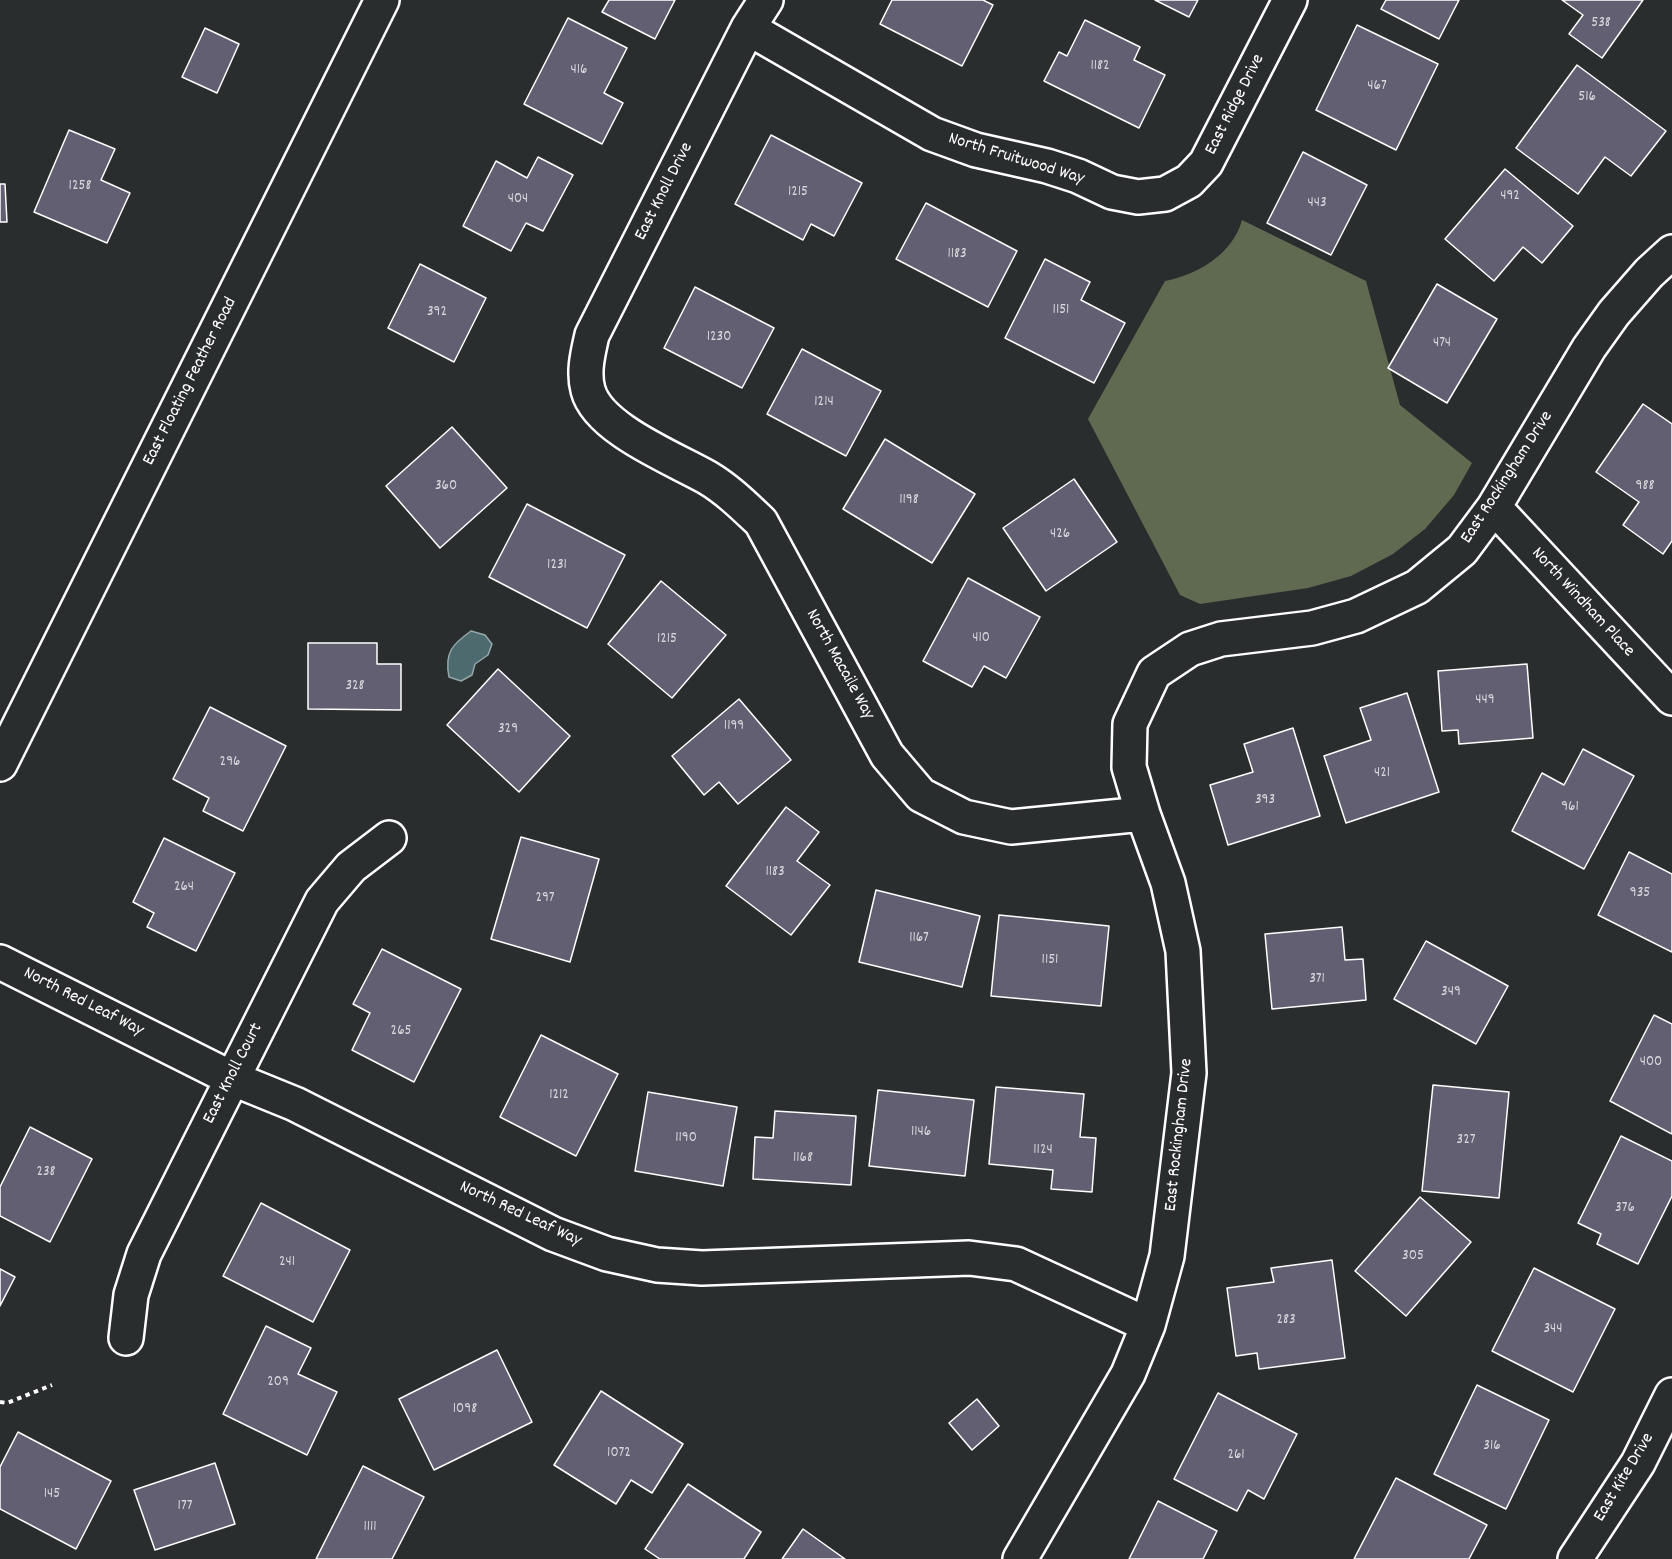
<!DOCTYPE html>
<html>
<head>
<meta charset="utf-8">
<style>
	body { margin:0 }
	canvas { display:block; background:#2a2d2e }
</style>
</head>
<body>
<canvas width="1672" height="1559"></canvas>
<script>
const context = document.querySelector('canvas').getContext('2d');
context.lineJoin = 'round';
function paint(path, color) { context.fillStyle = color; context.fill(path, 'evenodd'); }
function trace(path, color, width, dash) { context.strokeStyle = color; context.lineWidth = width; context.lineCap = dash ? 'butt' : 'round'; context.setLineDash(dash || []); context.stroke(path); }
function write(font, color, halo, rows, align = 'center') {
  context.font = font + ' Dekko,sans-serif'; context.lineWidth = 4.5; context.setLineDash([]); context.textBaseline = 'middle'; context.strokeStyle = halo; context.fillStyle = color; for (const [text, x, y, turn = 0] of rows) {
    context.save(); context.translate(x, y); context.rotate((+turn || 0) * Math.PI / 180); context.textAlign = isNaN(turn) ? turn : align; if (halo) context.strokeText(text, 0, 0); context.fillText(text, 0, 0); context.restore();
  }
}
const green = new Path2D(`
	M1242 220 1366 281 1400 405 1472 463 1454 495 1425 529 1393 554 1351 576 1308 588 1200 604 1180 595 1088 419 1165 281C1197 275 1233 254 1242 220Z`);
const water = new Path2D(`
	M471 631 485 635 492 644 488 655 475 664 472 675 461 681 449 677C444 652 453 644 471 631Z`);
const building = new Path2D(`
	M609 0H675L655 39 602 12Z
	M892 0H983L993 5 962 66 880 24Z
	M1155 0H1198L1189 17Z
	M1386 0H1459L1439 39 1381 9Z
	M1562 0H1643L1602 58 1569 34 1583 15Z
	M568 18 627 48 604 93 623 103 602 144 524 104Z
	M1085 20 1140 47 1134 60 1165 75 1139 128 1044 81 1059 52 1067 56Z
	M1357 25 1438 64 1396 150 1316 110Z
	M205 28 239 44 217 93 182 77Z
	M1577 65 1666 131 1631 176 1605 157 1578 194 1516 148Z
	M69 130 115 149 101 180 130 193 107 243 34 212Z
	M771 135 862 183 834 236 811 224 803 240 735 204Z
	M1303 152 1367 185 1331 255 1267 223Z
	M538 157 573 175 543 231 526 223 511 251 463 226 496 161 527 178Z
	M1505 169 1573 226 1542 263 1523 247 1494 281 1445 239Z
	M0 184H5L7 222H0Z
	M926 203 1017 251 988 307 896 259Z
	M1045 259 1090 282 1081 300 1125 323 1094 383 1005 338Z
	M420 264 486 298 454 362 388 328Z
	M1437 284 1497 319 1447 403 1388 368Z
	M695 287 774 328 742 388 664 348Z
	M802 349 881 391 846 456 767 414Z
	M1643 404 1672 424V541L1663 554 1623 525 1639 502 1596 472Z
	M452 427 507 488 440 548 386 486Z
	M885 439 975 494 932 563 843 509Z
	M1074 479 1117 542 1046 591 1003 528Z
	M527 504 625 555 587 628 489 577Z
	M968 578 1040 617 1006 678 984 666 972 687 923 661Z
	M661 581 726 635 672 698 608 644Z
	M308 643H377V664H401V710L308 709Z
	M1527 664 1533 738 1459 744 1458 730 1442 731 1438 671Z
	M498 669 570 736 519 792 447 725Z
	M1407 693 1439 792 1346 823 1324 756 1371 740 1360 708Z
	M739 699 791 760 738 804 719 782 704 795 672 756Z
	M210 707 286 746 243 831 203 811 209 798 173 779Z
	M1293 728 1320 816 1228 845 1210 785 1253 772 1244 744Z
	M1583 749 1634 776 1584 869 1512 831 1542 773 1564 785Z
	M786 807 819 832 797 861 830 885 791 935 726 886Z
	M521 837 599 859 570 962 491 939Z
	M164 838 235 873 196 951 147 927 154 913 133 902Z
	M1629 852 1672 874V952L1598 915Z
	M876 890 980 916 962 987 859 962Z
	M999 915 1109 926 1101 1006 991 996Z
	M1342 927 1345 960 1363 959 1366 1000 1272 1009 1265 934Z
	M1426 941 1508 986 1476 1044 1394 999Z
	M382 949 461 989 414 1082 352 1050 370 1013 353 1004Z
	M1654 1015 1672 1024V1134L1610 1101Z
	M541 1035 618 1074 576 1156 500 1117Z
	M1433 1085 1509 1092 1499 1198 1422 1191Z
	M996 1087 1084 1094 1080 1137 1096 1138 1092 1192 1051 1189 1053 1170 989 1164Z
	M878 1090 974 1100 965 1176 869 1166Z
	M648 1092 737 1107 723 1186 635 1171Z
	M775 1111 856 1116 851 1185 753 1179 755 1137 773 1138Z
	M30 1127 92 1159 50 1242 0 1216V1187Z
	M1621 1136 1672 1161V1196L1638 1264 1597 1244 1601 1234 1578 1223Z
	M1420 1197 1471 1242 1406 1316 1355 1271Z
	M261 1203 350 1250 313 1322 223 1276Z
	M1332 1260 1345 1358 1259 1369 1257 1353 1236 1356 1227 1288 1274 1282 1271 1268Z
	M1534 1268 1615 1309 1573 1392 1492 1351Z
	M0 1269 15 1277 0 1306Z
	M266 1326 311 1348 298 1374 337 1392 307 1455 223 1414Z
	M497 1350 532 1422 434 1470 399 1399Z
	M1477 1385 1549 1420 1506 1509 1434 1474Z
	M601 1391 683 1444 652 1493 631 1480 616 1504 554 1465Z
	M1218 1393 1297 1434 1264 1499 1248 1490 1237 1511 1174 1479Z
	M977 1399 999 1426 972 1450 949 1423Z
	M18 1432 111 1481 76 1549 0 1509V1467Z
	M215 1463 235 1524 155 1550 134 1490Z
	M363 1466 424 1497 392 1559H316Z
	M1396 1478 1487 1525 1469 1559H1354Z
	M688 1484 761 1532 744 1559H660L645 1549Z
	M1158 1501 1217 1531 1203 1559H1129Z
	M803 1529 845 1559H782Z`);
const path = new Path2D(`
	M0 1402 7 1403 52 1385`);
const minor = new Path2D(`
	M766 0 748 28 592 335C588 353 583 372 588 390 598 429 675 459 708 478 728 490 744 506 761 522L887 755 921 795 964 817 1011 827 1143 814
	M748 28 932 134 976 150 1047 166 1078 176 1112 192 1138 197 1165 194 1189 181 1206 163 1290 0
	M1494 507 1672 698
	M0 962 231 1078 295 1104 553 1234 607 1254 657 1265 702 1268 969 1258 1016 1264 1148 1325
	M126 1338 131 1295 144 1254 322 901 351 867 389 838
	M1020 1559 1128 1374 1148 1325 1167 1256 1189 1073 1183 951 1168 883 1143 814 1129 767 1130 724 1154 673 1190 649 1221 639 1312 628 1356 616 1417 587 1462 550 1494 507 1589 348 1614 313 1649 273 1672 252
	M1575 1559 1638 1463 1672 1395`);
const secondary = new Path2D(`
	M0 764 382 0`);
const numberNames = [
	["538",1601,24],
	["1182",1100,67],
	["416",579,71],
	["467",1377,87],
	["516",1587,98],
	["1258",80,187],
	["1215",798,193],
	["492",1510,197],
	["404",518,200],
	["443",1317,204],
	["1183",957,255],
	["1151",1061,311],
	["392",437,313],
	["1230",719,338],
	["474",1442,344],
	["1214",824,403],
	["360",446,487],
	["988",1645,487],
	["1198",909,501],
	["426",1060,535],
	["1231",557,566],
	["410",981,639],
	["1215",667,640],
	["328",355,687],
	["449",1485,701],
	["1199",734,727],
	["329",508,730],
	["296",230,763],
	["421",1382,774],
	["393",1265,801],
	["961",1570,808],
	["1183",775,873],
	["264",184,888],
	["935",1640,894],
	["297",545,899],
	["1167",919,939],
	["1151",1050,961],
	["371",1317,980],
	["349",1451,993],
	["265",401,1032],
	["400",1651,1063],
	["1212",559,1096],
	["1146",921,1133],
	["1190",686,1139],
	["327",1466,1141],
	["1124",1043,1151],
	["1168",803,1159],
	["238",46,1173],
	["376",1625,1209],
	["305",1413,1257],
	["241",287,1263],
	["283",1286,1321],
	["344",1553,1330],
	["209",278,1383],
	["1098",465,1410],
	["316",1492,1447],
	["1072",619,1454],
	["261",1236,1456],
	["145",52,1495],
	["177",185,1507],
	["1111",370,1528]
];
const streetNames = [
	["East Ridge Drive",1236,105,-63],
	["North Fruitwood Way",1016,160,17],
	["East Knoll Drive",665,192,-63],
	["East Floating Feather Road",191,382,-63],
	["East Rockingham Drive",1508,478,-57],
	["North Windham Place",1582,603,47],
	["North Macaile Way",839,665,61],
	["North Red Leaf Way",83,1003,27],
	["East Knoll Court",234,1074,-63],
	["East Rockingham Drive",1180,1135,-84],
	["North Red Leaf Way",520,1215,25],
	["East Kite Drive",1625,1478,-59]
];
paint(green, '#5f6a51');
paint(water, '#4d6b6f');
trace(water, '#94a6a9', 1.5);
paint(building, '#615f71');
trace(building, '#fff', 1.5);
trace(minor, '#fff', 38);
trace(secondary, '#fff', 38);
trace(path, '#fff', 4, [4.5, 4.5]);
trace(minor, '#2a2d2e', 33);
trace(secondary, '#2a2d2e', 33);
write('15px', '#d8d7dc', null, numberNames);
write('18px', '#fff', '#2a2d2e', streetNames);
</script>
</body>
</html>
